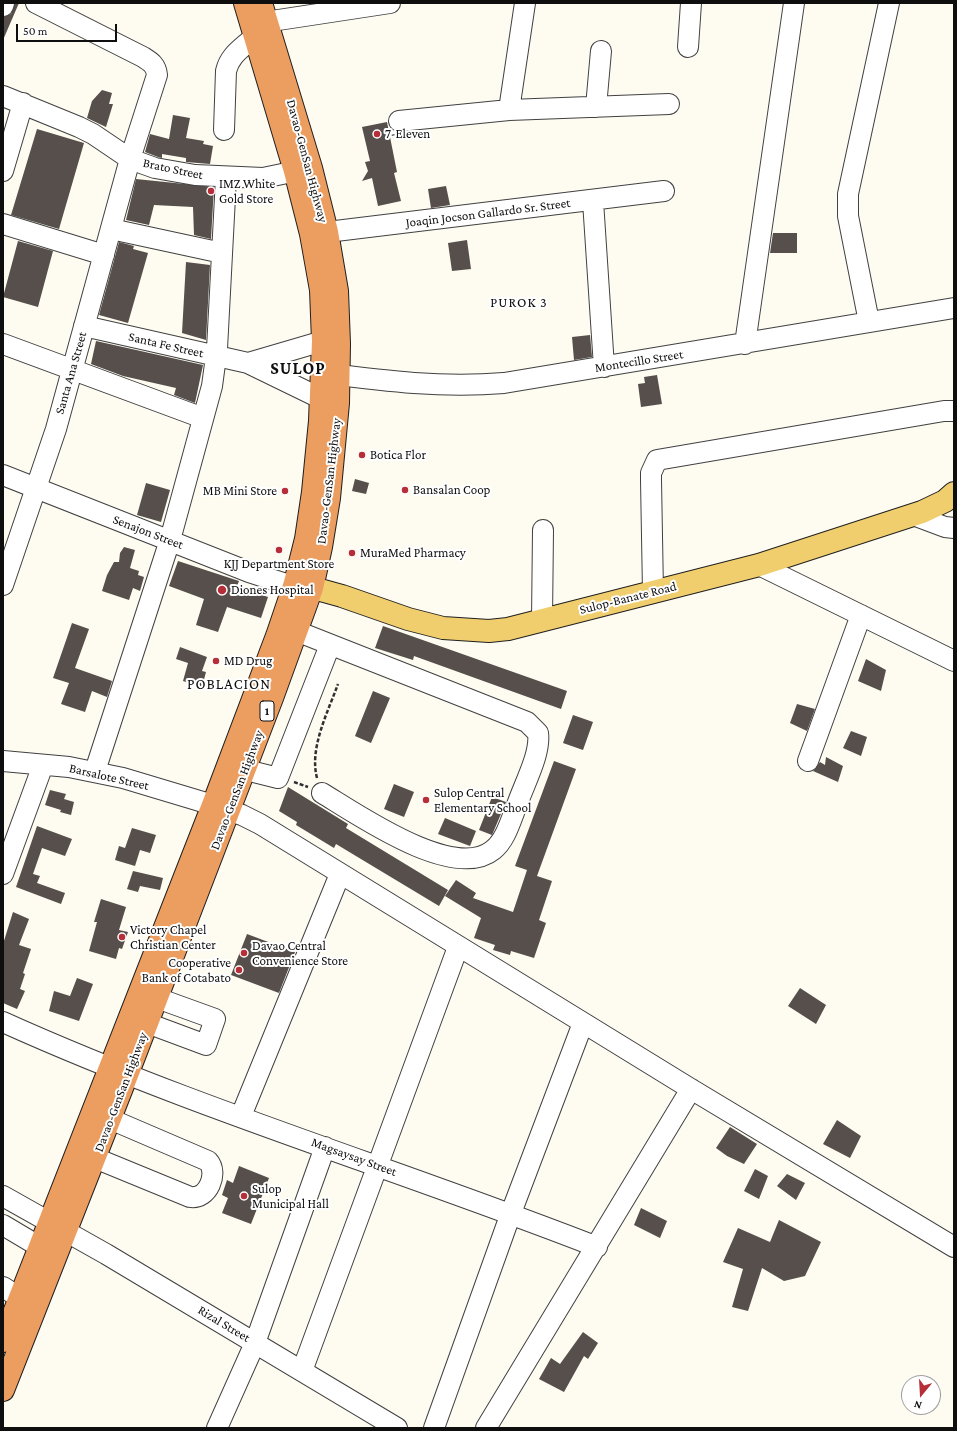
<!DOCTYPE html>
<html>
<head>
<meta charset="utf-8">
<style>
	body { margin:0 }
	#map { position:relative; width:957px; height:1431px; overflow:hidden; background:#fefbf1; font-family:"Crimson Pro",serif }
	canvas { display:block }
	.frame { position:absolute; inset:0; border:4px solid #0e0e0e; pointer-events:none }
	.north { position:absolute; left:901px; top:1375px; width:40px; height:40px; box-sizing:border-box; background:#fff; border:1px solid #9f9f9f; border-radius:50%; rotate:198deg; font-size:11px; font-weight:700; line-height:16px; text-align:center; color:#0e0e0e }
	.north::after { content:''; display:block; margin:auto; width:14px; height:18px; background:#b62e37; clip-path:polygon(50% 0,100% 100%,50% 72%,0 100%) }
	.scale { position:absolute; left:16px; top:24px; width:101px; height:18px; box-sizing:border-box; border:2px solid #0e0e0e; border-top:0; padding-left:5px; font-size:12px; line-height:14px; white-space:nowrap; color:#0e0e0e; -webkit-text-stroke:3px #fff; paint-order:stroke }
</style>
</head>
<body>
<div id="map">
<canvas width="957" height="1431"></canvas>
<div class="frame"></div>
<div class="north">N</div>
<div class="scale">50 m</div>
</div>
<script>
const context = document.querySelector('canvas').getContext('2d');
context.lineJoin = 'round';
function paint(path, color) { context.fillStyle = color; context.fill(path, 'evenodd'); }
function trace(path, color, width, dash) { context.strokeStyle = color; context.lineWidth = width; context.lineCap = dash ? 'butt' : 'round'; context.setLineDash(dash || []); context.stroke(path); }
function write(font, color, halo, rows, align = 'center') {
  context.font = font + ' "Crimson Pro",serif'; context.lineWidth = 4; context.setLineDash([]); context.textBaseline = 'middle'; context.strokeStyle = halo; context.fillStyle = color; for (const [text, x, y, turn = 0] of rows) {
    context.save(); context.translate(x, y); context.rotate((+turn || 0) * Math.PI / 180); context.textAlign = isNaN(turn) ? turn : align; if (halo) context.strokeText(text, 0, 0); context.fillText(text, 0, 0); context.restore();
  }
}
const building = new Path2D(`
	M15 3H19L3 40V17L11 14Z
	M102 90 112 93 109 104H113L106 127 87 118 92 101Z
	M173 115 190 118 186 138 204 141 203 144 213 146 210 164 186 162V158L162 154V158L158 157 145 152 150 134 169 139Z
	M387 122 397 172 394 173 401 201 378 206 372 178 362 181 368 171 365 162 370 161 362 127Z
	M37 129 84 143 59 229 11 215Z
	M136 179 214 187 211 239 194 235 193 207 154 205 149 225 126 220Z
	M446 186 450 205 431 208 428 189Z
	M773 233H797V253H770Z
	M467 240 471 269 452 271 448 243Z
	M18 241 53 251 38 307 3 297Z
	M119 242 134 246 133 249 148 253 128 323 99 315Z
	M186 262 210 265 206 340 182 333Z
	M590 335 592 357 574 360 572 337Z
	M96 341 203 365 195 403 174 395 176 388 123 376 91 364Z
	M657 375 662 404 641 407 638 384 645 383 644 377Z
	M355 479 369 483 366 494 352 491Z
	M146 483 170 490 161 522 137 515Z
	M124 547 135 550 130 568 139 571 138 575 144 577 140 591 133 588 129 600 102 591 107 575 114 562H119L120 553Z
	M178 561 239 581 237 586 268 597 261 618 227 607 218 632 196 625 204 599 169 586Z
	M72 623 89 629 75 668 112 681 107 697 92 691 85 712 61 704 69 683 53 678Z
	M383 626 567 691 561 709 414 656 413 660 375 648Z
	M180 647 207 657 202 671 206 672 202 687 183 681 188 663 176 659Z
	M866 659 886 670 881 691 858 681Z
	M373 691 390 698 371 743 355 736Z
	M797 704 815 709 807 731 790 723Z
	M573 715 593 722 583 750 563 743Z
	M851 731 867 737 861 756 843 748Z
	M826 757 843 766 838 782 813 771 820 762 825 765Z
	M554 761 576 769 537 876 552 881 539 920 546 923 534 958 511 951 510 955 493 950 495 945 474 938 481 918 445 896 456 880 476 893 473 898 513 912 527 870 515 866Z
	M394 784 414 792 404 817 384 809Z
	M288 787 348 824 346 828 448 890 439 906 336 844 334 848 296 825 297 822 279 811Z
	M50 790 66 794 64 799 74 802 71 815 60 812 61 810 45 805Z
	M492 797 506 802 492 835 479 830Z
	M445 818 476 831 470 846 438 834Z
	M37 826 72 839 65 856 42 848 33 874 40 876 37 883 65 893 61 904 16 887Z
	M132 828 156 835 150 853 140 850 135 866 115 860 119 846 125 848Z
	M133 871 163 878 160 890 140 886 138 892 127 889Z
	M101 899 126 907 119 930 128 932 122 949 119 948 116 959 89 951 97 922H94Z
	M13 912 29 919 19 945 31 949 23 973 25 974 20 989 25 991 17 1009 3 1003V944Z
	M247 934 295 952 279 993 231 975Z
	M77 978 93 984 79 1021 49 1011 54 991 70 996Z
	M800 988 826 1005 816 1024 788 1006Z
	M837 1120 861 1136 850 1158 823 1144Z
	M730 1127 757 1144 744 1164 727 1156 716 1148Z
	M239 1166 269 1178 251 1224 222 1213 228 1198 222 1195 227 1180 233 1183Z
	M755 1169 768 1176 759 1199 744 1191Z
	M787 1174 805 1183 796 1200 777 1186Z
	M641 1208 667 1221 660 1238 634 1225Z
	M779 1220 821 1242 805 1276 784 1281 762 1268 748 1311 732 1307 743 1269 723 1262 738 1228 770 1242Z
	M583 1332 598 1343 588 1359 584 1356 564 1392 539 1379 551 1358 560 1364Z`);
const path = new Path2D(`
	M317 778C309 748 328 712 338 684
	M294 782 308 787`);
const minor = new Path2D(`
	M3 6 4 3
	M252 24 390 3
	M688 47 691 3
	M3 96 79 127 93 134 130 159 155 168 195 175 263 178 311 168
	M596 107 601 51
	M509 110 525 3
	M399 121 509 110 669 104
	M224 130 226 71C230 54 243 48 255 36
	M3 171 23 103
	M593 201 604 367
	M3 224 104 255
	M111 229 222 253
	M311 234 664 191
	M869 322 848 216V194L889 3
	M84 326 248 363 322 399
	M3 344 203 418
	M745 344 794 3
	M248 363 323 341
	M323 373C386 381 440 388 504 383L954 308
	M3 475 249 572 286 584 295 583
	M913 515 945 527 954 528
	M759 565 954 661
	M3 585 56 429 130 159 157 75C156 65 151 62 143 57L36 3
	M653 592 651 480V473L657 460 944 411H954
	M542 620 543 530
	M281 625 527 722 538 733C541 754 524 784 517 805 511 819 506 840 493 850 454 882 357 814 322 793
	M3 761 69 767 123 778 213 805 242 815 260 824 691 1089 954 1247
	M808 761 861 615
	M230 766 278 778 330 645
	M95 771 170 540 212 386 217 349 226 178
	M3 874 43 765
	M3 1022C196 1109 400 1170 597 1247
	M147 1023 206 1045 215 1019 157 998
	M241 1116 340 874
	M95 1158 190 1197C208 1200 219 1173 208 1161L110 1119
	M3 1196 106 1254 397 1428
	M3 1225 40 1247
	M3 1287 20 1298
	M302 1371 458 947
	M217 1428 255 1343 325 1147
	M434 1428 511 1213 583 1023
	M486 1428 691 1089`);
const major = new Path2D(`
	M295 583 342 596 408 619 443 628 489 631 508 629 759 565 922 512 945 501 954 493`);
const highway = new Path2D(`
	M3 1341 213 805 277 636 295 583 306 539 313 492 320 421 323 341 321 290 311 234 295 171 245 3
	M3 1390 127 1075 272 698 312 588 321 547 329 498 338 403 339 344 337 291 327 232 311 168 261 3`);
const markers = [
	[377,134,4,"#b62e37"],
	[211,191,4,"#b62e37"],
	[362,455,4,"#b62e37"],
	[405,490,4,"#b62e37"],
	[285,491,4,"#b62e37"],
	[279,550,4,"#b62e37"],
	[352,553,4,"#b62e37"],
	[222,590,5,"#b62e37"],
	[216,661,4,"#b62e37"],
	[426,800,4,"#b62e37"],
	[122,937,4,"#b62e37"],
	[244,953,4,"#b62e37"],
	[239,970,4,"#b62e37"],
	[244,1196,4,"#b62e37"]
];
const shields = [
	[267,711,14]
];
const shieldNames = [
	["1",267,711]
];
const poiNames = [
	["7-Eleven",385,134],
	["IMZ White",219,184],
	["Gold Store",219,199],
	["Botica Flor",370,455],
	["Bansalan Coop",413,490],
	["MB Mini Store",277,491,"right"],
	["MuraMed Pharmacy",360,553],
	["KJJ Department Store",279,564,"center"],
	["Diones Hospital",231,590],
	["MD Drug",224,661],
	["Sulop Central",434,793],
	["Elementary School",434,808],
	["Victory Chapel",130,930],
	["Christian Center",130,945],
	["Davao Central",252,946],
	["Convenience Store",252,961],
	["Cooperative",231,963,"right"],
	["Bank of Cotabato",231,978,"right"],
	["Sulop",252,1189],
	["Municipal Hall",252,1204]
];
const streetNames = [
	["Davao-GenSan Highway",307,161,75],
	["Brato Street",173,169,12],
	["Joaqin Jocson Gallardo Sr. Street",488,213,-7],
	["Santa Fe Street",166,345,13],
	["Montecillo Street",639,361,-9],
	["Santa Ana Street",71,373,-74],
	["Davao-GenSan Highway",329,481,-83],
	["Senajon Street",148,532,21],
	["Sulop-Banate Road",628,598,-14],
	["Barsalote Street",109,777,13],
	["Davao-GenSan Highway",237,790,-69],
	["Davao-GenSan Highway",121,1092,-69],
	["Magsaysay Street",354,1157,20],
	["Rizal Street",224,1324,31]
];
const neighbourhoodNames = [
	["PUROK 3",519,303]
];
const quarterNames = [
	["POBLACION",229,684]
];
const districtNames = [
	["SULOP",298,369]
];
paint(building, '#564f4b');
trace(minor, '#414141', 22);
trace(major, '#1f1f1f', 24);
trace(highway, '#1f1f1f', 24);
trace(path, '#303030', 2.5, [4, 2]);
trace(minor, '#fff', 20);
trace(major, '#f0ce6e', 22);
trace(highway, '#ec9e61', 22);
for (const [x, y, r, color] of markers) { const dot = new Path2D(); dot.arc(x, y, r, 0, 2 * Math.PI); context.fillStyle = color; context.fill(dot); trace(dot, '#fff', 1.5); }
for (const [x, y, w] of shields) { const box = new Path2D(); box.roundRect(x - w / 2, y - 10, w, 20, 3); context.fillStyle = '#fff'; context.fill(box); trace(box, '#0e0e0e', 1); }
write('bold 12px', '#0e0e0e', null, shieldNames);
write('13px', '#0e0e0e', '#fff', poiNames, 'left');
write('13px', '#0e0e0e', '#fff', streetNames);
context.letterSpacing = '1px';
write('14px', '#0e0e0e', '#fff', neighbourhoodNames);
context.letterSpacing = '0px';
context.letterSpacing = '1px';
write('15px', '#0e0e0e', '#fff', quarterNames);
context.letterSpacing = '0px';
context.letterSpacing = '1px';
write('bold 17px', '#0e0e0e', '#fff', districtNames);
context.letterSpacing = '0px';
</script>
</body>
</html>
